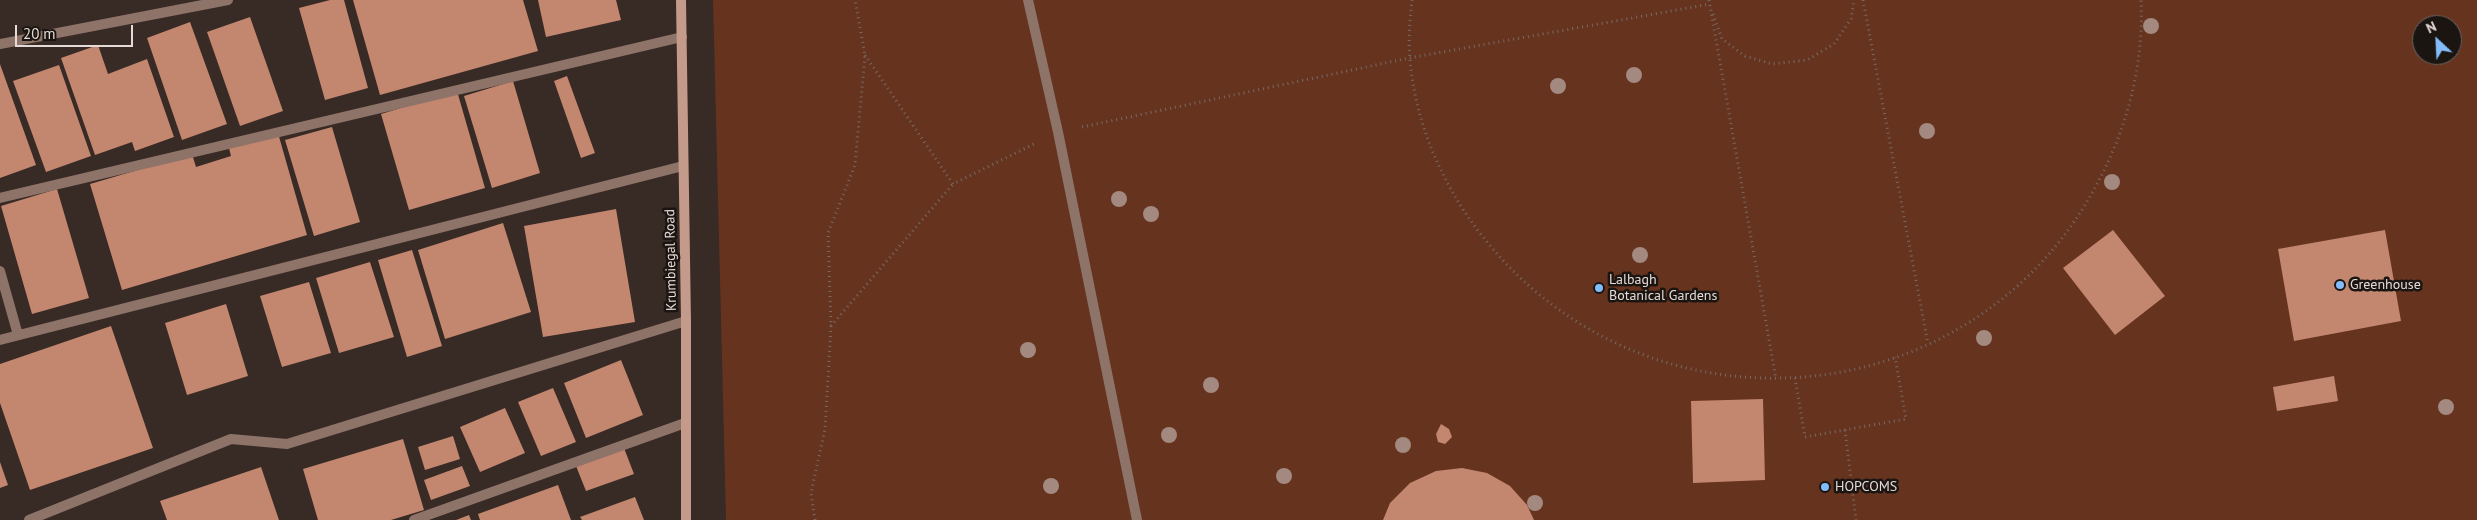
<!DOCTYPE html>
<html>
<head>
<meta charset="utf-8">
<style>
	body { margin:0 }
	#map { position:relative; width:2477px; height:520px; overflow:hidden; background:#382a25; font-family:"PT Sans",sans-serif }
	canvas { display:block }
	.north { position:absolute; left:2412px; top:15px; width:50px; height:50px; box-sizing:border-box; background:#1b1512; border:1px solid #6b6461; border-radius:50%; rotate:335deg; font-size:14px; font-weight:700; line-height:20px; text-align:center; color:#e4dad7 }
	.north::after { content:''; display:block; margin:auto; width:18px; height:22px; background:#83bcfb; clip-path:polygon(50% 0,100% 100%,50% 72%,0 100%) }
	.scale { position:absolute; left:15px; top:25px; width:118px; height:22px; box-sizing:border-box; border:2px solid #e4dad7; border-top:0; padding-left:6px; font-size:15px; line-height:18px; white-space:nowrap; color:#e4dad7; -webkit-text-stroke:4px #1b1512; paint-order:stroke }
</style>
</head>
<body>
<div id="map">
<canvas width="2477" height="520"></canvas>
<div class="north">N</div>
<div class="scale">20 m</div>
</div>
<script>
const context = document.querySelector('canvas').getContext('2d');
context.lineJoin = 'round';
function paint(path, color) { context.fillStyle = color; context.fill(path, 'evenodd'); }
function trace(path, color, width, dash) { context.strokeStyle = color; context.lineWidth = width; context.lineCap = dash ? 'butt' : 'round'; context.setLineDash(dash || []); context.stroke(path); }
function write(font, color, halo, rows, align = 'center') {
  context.font = font + ' "PT Sans",sans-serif'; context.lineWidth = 5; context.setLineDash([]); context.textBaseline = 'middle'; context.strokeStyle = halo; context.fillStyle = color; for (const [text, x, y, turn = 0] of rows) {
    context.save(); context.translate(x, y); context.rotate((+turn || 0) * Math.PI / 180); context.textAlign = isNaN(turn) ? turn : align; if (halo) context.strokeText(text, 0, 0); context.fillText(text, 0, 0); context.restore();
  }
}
const green = new Path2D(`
	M713 0H2477V520H726ZM2422 25H2452V55H2422Z`);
const building = new Path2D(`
	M330 0H344L368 88 325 100 299 8Z
	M353 0H523L538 51 380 95Z
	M538 0H616L621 20 546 37Z
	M250 17 283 111 240 126 207 32Z
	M190 22 227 124 182 140 147 38Z
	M98 45 108 74 147 59 174 137 135 151 132 142 95 155 61 58Z
	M0 64 36 165 0 178Z
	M59 65 91 156 46 172 13 81Z
	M567 76 595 153 581 158 554 81Z
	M513 81 540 173 492 188 464 96Z
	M457 91 485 188 409 210 381 114Z
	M332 127 360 222 314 236 285 140Z
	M278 133 307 235 122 290 90 184 192 154 196 167 231 156 229 148Z
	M57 189 89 298 32 314 1 206Z
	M616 209 635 322 543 337 524 226Z
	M503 223 531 312 445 339 418 250Z
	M2113 230 2165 296 2115 335 2063 268Z
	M2385 230 2401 321 2294 341 2278 249Z
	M412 250 442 346 407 357 378 260Z
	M370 262 394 337 339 353 316 278Z
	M309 282 331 353 282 367 260 296Z
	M226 304 248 376 187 395 165 323Z
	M111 326 153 448 30 490 0 403V364Z
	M621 360 643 415 586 438 564 383Z
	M2334 376 2338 401 2277 411 2273 387Z
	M553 388 576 442 541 456 518 402Z
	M1763 399 1765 480 1693 483 1691 401Z
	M505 408 525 453 480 472 460 427Z
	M1441 424 1449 429 1452 437 1445 444 1438 442 1436 434Z
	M453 436 460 459 425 470 418 447Z
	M403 439 424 510 391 520H318L303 469Z
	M624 448 634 474 586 491 576 466Z
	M0 462 8 485 0 488Z
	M462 466 470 486 431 500 424 480Z
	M261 467 279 520H167L160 501Z
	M1462 468 1487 473 1510 486 1527 505 1534 520H1383L1390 503 1410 483 1436 471Z
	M558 485 571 520H480L478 514Z
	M635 497 644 520H582L580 517Z
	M469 515 471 520H456Z`);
const path = new Path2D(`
	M1412 0C1410 19 1408 40 1410 59 1415 123 1443 187 1483 237 1648 446 1974 419 2098 182 2128 126 2144 63 2141 0
	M1709 0 1776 379
	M1863 0 1928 344
	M1713 14 1722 39 1745 56 1772 64 1807 60 1834 44 1851 19 1854 0
	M865 55 953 184 1034 144
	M1082 127 1409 58 1710 4
	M831 326 953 184
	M1795 378 1805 437 1906 419 1895 357
	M1845 430 1856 520
	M815 520 811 493 825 429 831 326 828 233 855 165 865 55 855 0`);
const pedestrian = new Path2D(`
	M1028 0 1058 132 1137 520`);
const minor = new Path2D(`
	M0 44 228 0
	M0 198 682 37
	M0 271 18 335
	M0 340 683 166
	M29 520 231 439 287 444 686 321
	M414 520 685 423`);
const secondary = new Path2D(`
	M681 0 686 321V520`);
const trees = [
	[2151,26],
	[1634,75],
	[1558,86],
	[1927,131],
	[2112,182],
	[1119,199],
	[1151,214],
	[1640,255],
	[1984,338],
	[1028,350],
	[1211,385],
	[2446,407],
	[1169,435],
	[1403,445],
	[1284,476],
	[1051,486],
	[1535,503]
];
const markers = [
	[2340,285,5,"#83bcfb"],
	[1599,288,5,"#83bcfb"],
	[1825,487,5,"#83bcfb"]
];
const streetNames = [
	["Krumbiegal Road",671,260,-91]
];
const poiNames = [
	["Lalbagh",1609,280],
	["Botanical Gardens",1609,296],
	["Greenhouse",2350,285],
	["HOPCOMS",1835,487]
];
paint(green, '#66331e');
paint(building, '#c3866f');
trace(path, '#776a66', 3, [1, 4]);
trace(pedestrian, '#8e7369', 10);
trace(minor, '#8e7369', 10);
trace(secondary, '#c49a8a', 10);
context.fillStyle = '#a3897f';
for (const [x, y] of trees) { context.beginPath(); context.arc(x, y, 8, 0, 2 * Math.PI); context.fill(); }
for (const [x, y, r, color] of markers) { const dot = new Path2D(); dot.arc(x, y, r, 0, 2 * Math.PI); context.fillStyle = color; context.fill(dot); trace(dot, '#1b1512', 2); }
write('14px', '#e4dad7', '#1b1512', streetNames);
write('14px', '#e4dad7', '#1b1512', poiNames, 'left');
</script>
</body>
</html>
